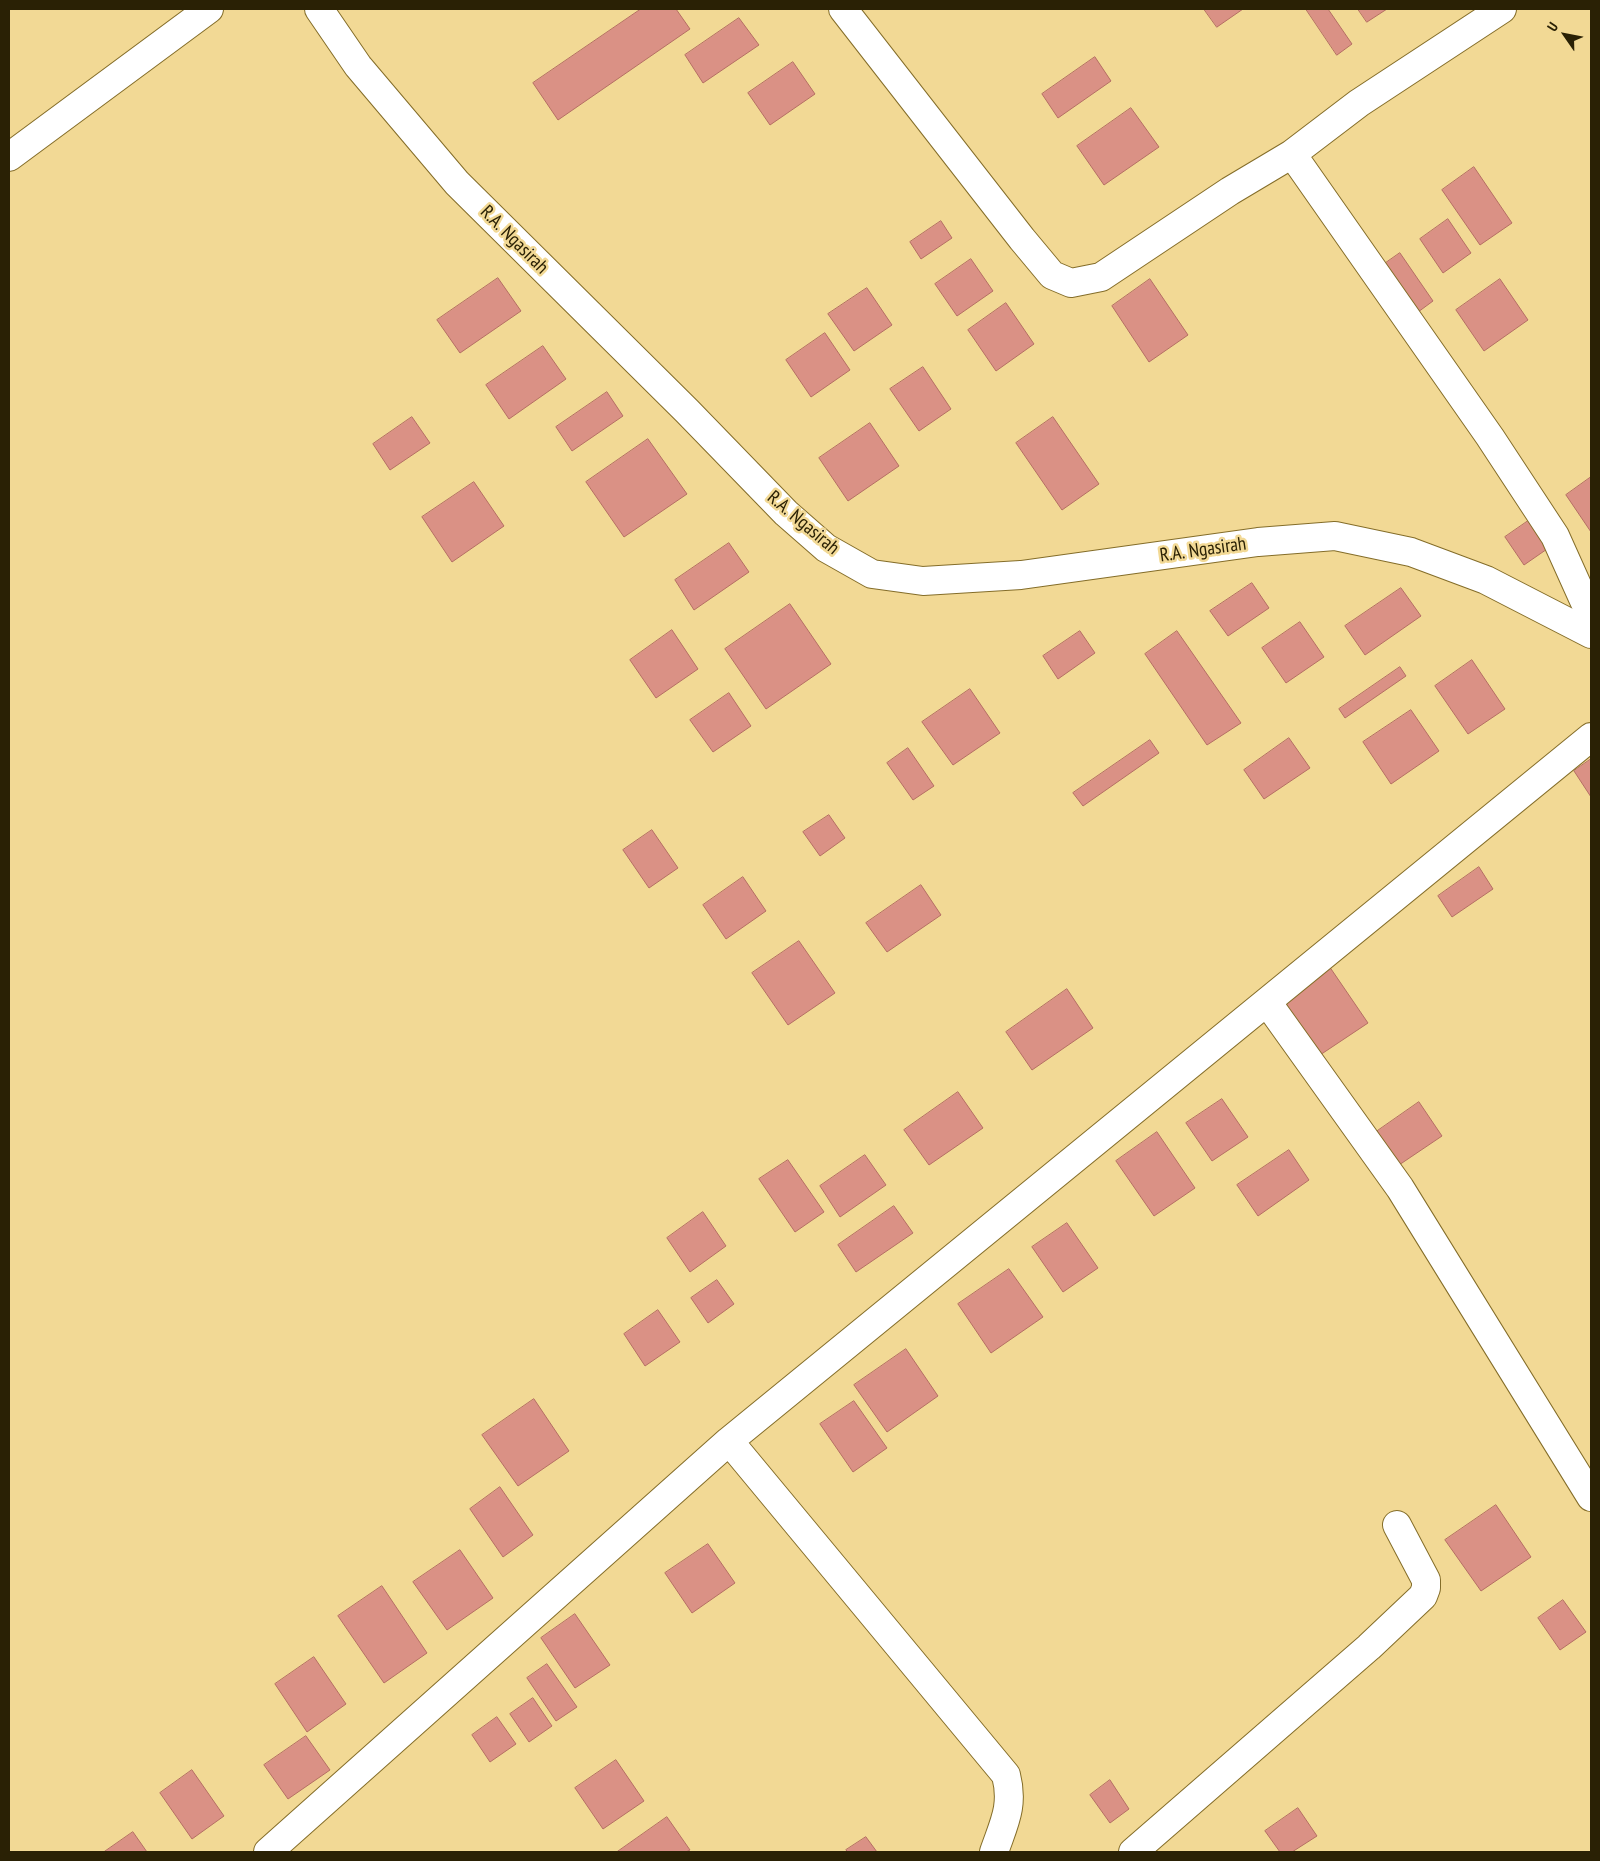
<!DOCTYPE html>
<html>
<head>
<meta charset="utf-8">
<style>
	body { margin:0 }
	#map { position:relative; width:1600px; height:1861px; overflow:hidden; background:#f2d995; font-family:"PT Sans Narrow",sans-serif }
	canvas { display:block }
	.frame { position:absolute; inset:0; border:10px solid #2a2105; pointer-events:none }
	.north { position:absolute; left:1540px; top:10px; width:50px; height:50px; -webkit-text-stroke:4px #f2d995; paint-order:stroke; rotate:303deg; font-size:14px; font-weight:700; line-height:20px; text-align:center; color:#2a2105 }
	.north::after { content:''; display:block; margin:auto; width:18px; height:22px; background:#2a2105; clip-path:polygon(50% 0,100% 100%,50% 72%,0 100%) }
</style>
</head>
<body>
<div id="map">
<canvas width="1600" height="1861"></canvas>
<div class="frame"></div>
<div class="north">U</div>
</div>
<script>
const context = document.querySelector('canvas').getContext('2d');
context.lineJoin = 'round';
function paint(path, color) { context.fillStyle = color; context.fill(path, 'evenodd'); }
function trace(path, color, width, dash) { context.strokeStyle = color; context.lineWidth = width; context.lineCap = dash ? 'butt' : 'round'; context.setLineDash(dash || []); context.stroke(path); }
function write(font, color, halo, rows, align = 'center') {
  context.font = font + ' "PT Sans Narrow",sans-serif'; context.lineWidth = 5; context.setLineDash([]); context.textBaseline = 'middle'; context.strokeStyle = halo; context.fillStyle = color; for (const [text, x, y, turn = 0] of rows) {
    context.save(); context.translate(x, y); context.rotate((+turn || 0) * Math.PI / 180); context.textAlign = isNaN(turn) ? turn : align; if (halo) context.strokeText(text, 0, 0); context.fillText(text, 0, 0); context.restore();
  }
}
const building = new Path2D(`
	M641 9H676L690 29 558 120 533 83Z
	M1204 9H1243L1217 27Z
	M1306 9H1328L1352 44 1337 55Z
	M1358 9H1387L1367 22Z
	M739 18 759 45 703 83 685 55Z
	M1095 57 1111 81 1058 118 1042 94Z
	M793 62 815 94 770 125 748 93Z
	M1131 108 1159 147 1104 185 1077 146Z
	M1474 167 1512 223 1480 245 1442 190Z
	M1448 219 1471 253 1443 273 1420 239Z
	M941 221 952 238 921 259 910 242Z
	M1400 253 1433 301 1414 315 1380 267Z
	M971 259 993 291 957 316 935 284Z
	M498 278 521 311 460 353 437 320Z
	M1150 279 1188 335 1149 362 1112 306Z
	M1500 279 1528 320 1484 351 1456 310Z
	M867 288 892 325 854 351 828 314Z
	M1006 303 1034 344 996 371 968 330Z
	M825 333 850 370 811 397 786 360Z
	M543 346 566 379 509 419 486 385Z
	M923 367 951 409 919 431 890 389Z
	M607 392 623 416 572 451 556 427Z
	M412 417 430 443 390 470 373 444Z
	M1053 417 1099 484 1062 510 1016 443Z
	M870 423 899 466 848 501 819 458Z
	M648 439 687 494 624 537 586 482Z
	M1591 477V532L1566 495Z
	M474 482 504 526 452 562 422 517Z
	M1531 519 1550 547 1524 565 1505 537Z
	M729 543 749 572 694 610 675 580Z
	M1252 583 1269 608 1228 636 1210 611Z
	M1401 588 1421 616 1365 655 1345 626Z
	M790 604 831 664 766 709 725 649Z
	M1300 622 1324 657 1286 683 1262 648Z
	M672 630 698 669 656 698 630 660Z
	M1080 631 1095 653 1058 679 1043 656Z
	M1177 631 1241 723 1207 745 1145 654Z
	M1472 660 1505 709 1468 734 1435 686Z
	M1400 667 1406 676 1345 718 1339 709Z
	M970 689 1000 733 953 765 922 722Z
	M729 693 751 726 713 752 690 720Z
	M1411 710 1439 751 1391 784 1363 742Z
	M1289 738 1310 768 1264 799 1244 770Z
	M1150 740 1159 753 1083 806 1073 793Z
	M908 748 934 786 913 800 887 763Z
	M1591 759V797L1574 771Z
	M829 815 845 838 820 856 803 832Z
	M652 830 678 868 649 888 623 850Z
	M1479 867 1493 889 1452 917 1438 896Z
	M743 877 766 911 726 939 703 905Z
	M921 885 941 915 887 952 866 923Z
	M799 941 835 993 788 1025 752 973Z
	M1327 963 1368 1023 1320 1055 1280 996Z
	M1067 989 1093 1028 1032 1070 1006 1032Z
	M958 1092 983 1128 929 1165 904 1130Z
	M1222 1099 1248 1137 1212 1161 1186 1123Z
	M1419 1102 1442 1136 1399 1165 1376 1132Z
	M1157 1132 1195 1188 1154 1216 1116 1161Z
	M1289 1150 1309 1180 1258 1216 1237 1185Z
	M865 1155 886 1185 840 1217 820 1186Z
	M788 1160 824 1212 795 1232 759 1179Z
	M894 1206 913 1233 856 1272 838 1245Z
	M703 1212 726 1246 690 1272 667 1238Z
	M1067 1223 1098 1268 1063 1292 1032 1247Z
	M1009 1269 1043 1317 991 1353 958 1304Z
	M717 1280 734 1304 708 1323 691 1298Z
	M658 1310 680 1342 645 1366 624 1334Z
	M906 1349 938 1396 887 1432 854 1385Z
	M534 1399 569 1451 518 1486 482 1435Z
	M854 1401 887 1448 853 1472 820 1424Z
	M500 1487 533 1535 503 1557 470 1509Z
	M1496 1505 1531 1557 1481 1591 1445 1540Z
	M708 1544 735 1583 692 1613 665 1573Z
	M460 1550 493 1598 447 1630 413 1582Z
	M382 1586 427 1653 384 1683 338 1616Z
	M1563 1600 1586 1632 1560 1650 1538 1618Z
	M575 1614 610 1665 575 1688 541 1638Z
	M314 1657 346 1704 307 1732 275 1684Z
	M547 1664 577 1707 556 1721 527 1678Z
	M533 1698 552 1726 529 1742 510 1714Z
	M497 1717 516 1744 490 1762 472 1735Z
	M306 1736 330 1770 288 1799 264 1765Z
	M616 1760 644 1801 603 1829 575 1788Z
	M192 1770 224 1816 192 1839 160 1793Z
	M1110 1780 1129 1809 1110 1823 1090 1795Z
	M1298 1808 1317 1836 1292 1852H1280L1265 1831Z
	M667 1817 690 1850 686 1852H617Z
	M133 1832 147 1852H104Z
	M866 1837 877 1852H848L846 1850Z`);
const minor = new Path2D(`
	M843 9 1022 239 1052 275 1071 283 1101 277 1230 191 1292 154 1490 437 1555 536 1591 616
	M1292 154 1359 103 1502 9
	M9 157 209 9
	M1267 1002 1400 1188 1591 1497
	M729 1441 1006 1775C1014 1806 1004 1823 994 1852
	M268 1852 729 1441 1591 737
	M1133 1852 1369 1647 1423 1596 1426 1588V1580L1397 1525`);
const tertiary = new Path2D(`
	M319 9 358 66 457 183 687 411 786 513 826 548 872 574 923 581 1021 575 1258 542 1335 536 1411 552 1486 580 1591 634`);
const streetNames = [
	["R.A. Ngasirah",514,240,45],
	["R.A. Ngasirah",803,523,40],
	["R.A. Ngasirah",1203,550,-8]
];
paint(building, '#da9185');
trace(building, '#b46e63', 1);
trace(minor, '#846d29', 30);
trace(tertiary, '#846d29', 30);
trace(minor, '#fff', 28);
trace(tertiary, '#fff', 28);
write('19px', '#2a2105', '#f2d995', streetNames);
</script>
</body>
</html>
